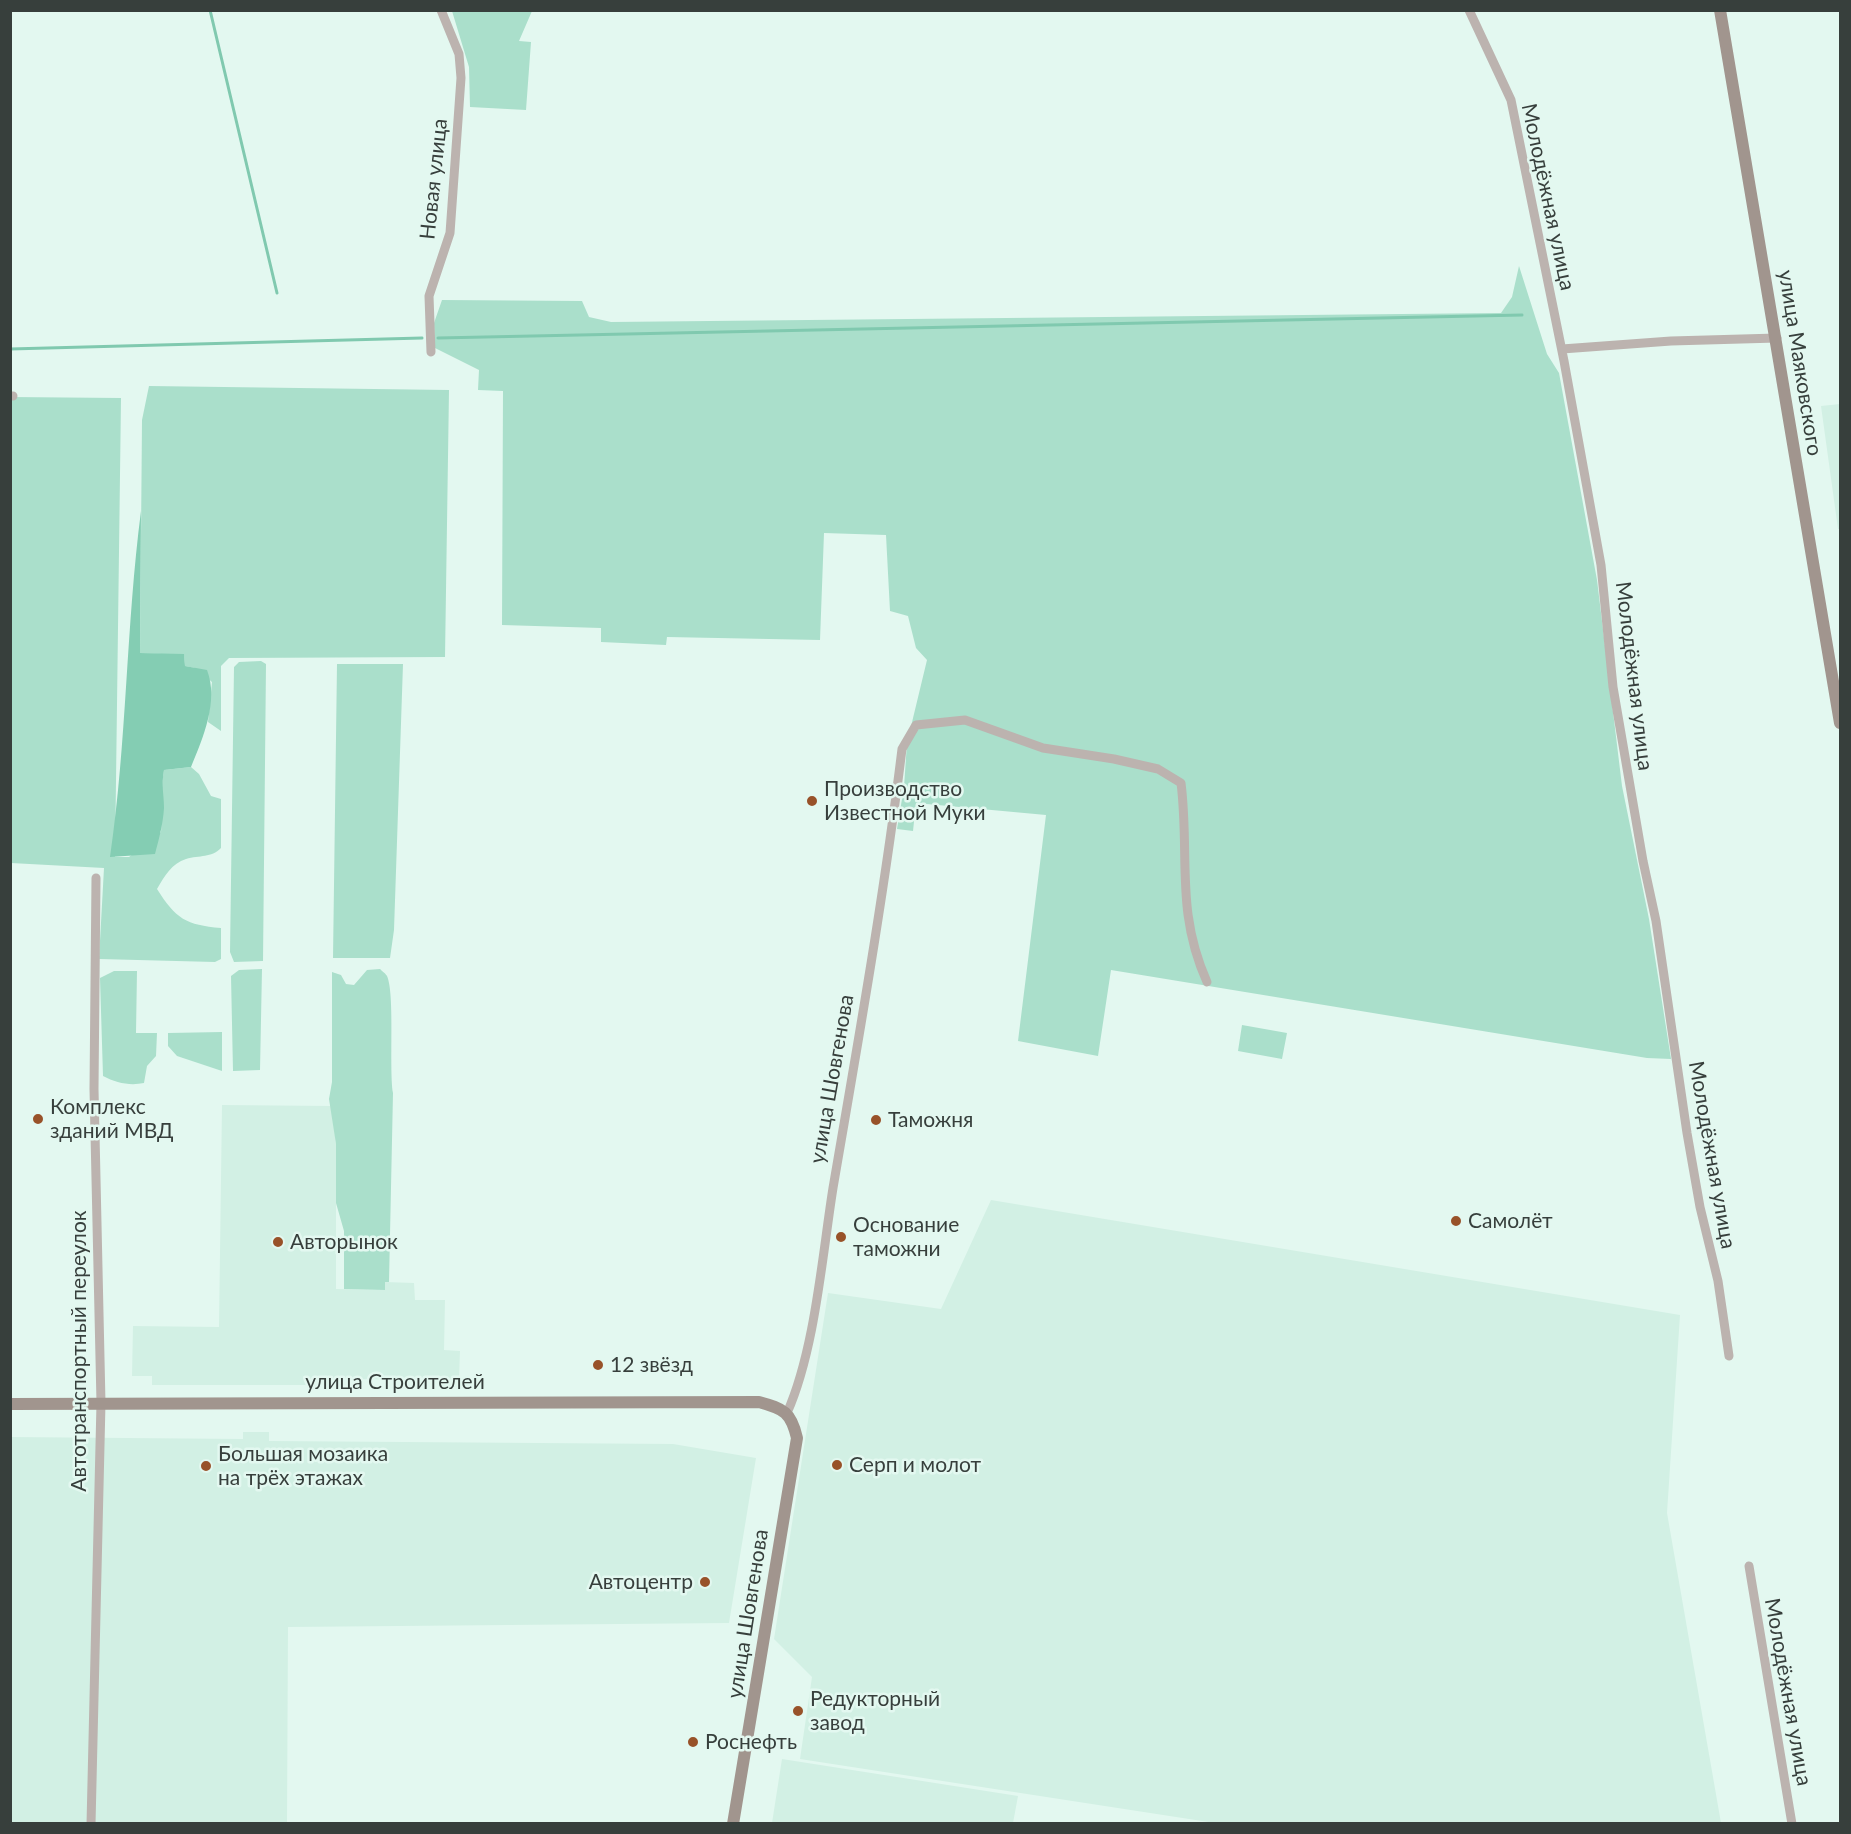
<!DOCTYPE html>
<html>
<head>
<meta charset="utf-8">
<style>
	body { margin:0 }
	#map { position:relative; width:1851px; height:1834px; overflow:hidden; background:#e3f8f0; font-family:Lato,sans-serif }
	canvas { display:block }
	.frame { position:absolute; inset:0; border:12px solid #373f3c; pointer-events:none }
</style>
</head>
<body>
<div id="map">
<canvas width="1851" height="1834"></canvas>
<div class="frame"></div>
</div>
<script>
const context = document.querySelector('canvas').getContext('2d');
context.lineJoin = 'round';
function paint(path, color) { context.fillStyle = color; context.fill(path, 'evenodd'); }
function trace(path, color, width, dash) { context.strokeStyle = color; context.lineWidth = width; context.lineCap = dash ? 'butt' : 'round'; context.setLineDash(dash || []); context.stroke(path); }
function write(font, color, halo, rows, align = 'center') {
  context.font = font + ' Lato,sans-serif'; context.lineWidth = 5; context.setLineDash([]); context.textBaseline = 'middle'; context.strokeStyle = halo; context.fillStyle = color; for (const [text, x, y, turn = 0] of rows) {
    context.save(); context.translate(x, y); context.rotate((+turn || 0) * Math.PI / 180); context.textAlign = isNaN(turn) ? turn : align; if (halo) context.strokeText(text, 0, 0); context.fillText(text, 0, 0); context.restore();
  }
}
const built = new Path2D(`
	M1840 404V529H1838L1821 406Z
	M222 1105 332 1106 336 1144V1289L384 1290 385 1282 414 1283 415 1300H445L444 1350 460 1351 459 1380 346 1379V1385H152V1376H132L133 1326 219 1327Z
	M991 1200 1680 1315 1667 1513 1721 1823H1215L800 1759 812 1677 774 1639 828 1293 941 1309Z
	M243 1432H269V1441L673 1444 756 1458 729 1623 288 1627 287 1823 11 1824V1437L243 1439Z
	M782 1759 1018 1796 1013 1823H772Z`);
const green = new Path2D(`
	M452 11H532L519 41 531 42 526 110 470 107 469 67Z
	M1519 266 1547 354 1559 373 1597 580 1622 786 1649 919 1671 1059 1647 1058 1111 970 1098 1056 1018 1041 1046 815 916 803 913 831 897 829 904 787 907 743 927 660 916 648 908 616 890 611 886 535 824 533 820 640 667 637 666 645 601 642V628L502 625 503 391 478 390 479 370 435 348 434 323 442 300 582 301 589 317 611 322 1501 313 1512 297Z
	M149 386 449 390 445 657 229 658 221 666V731L208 722 212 682 195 668 185 666 184 655 140 653 142 420Z
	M10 397 121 398 115 857H129L161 832C163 810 160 791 164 770L191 767 199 774 211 796 221 799V848C211 858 200 855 186 859 172 863 164 877 157 889 176 919 186 925 221 928V959L215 962 99 959 104 868 11 863Z
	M261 661 266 664 263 961 234 962 230 952 234 667 239 662Z
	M337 664H403L394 930 390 958H333Z
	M262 969 260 1070 233 1071 231 976 239 970Z
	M380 969C381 970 387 975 387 976 395 994 389 1066 393 1093L389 1282H385V1290L344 1289V1231L336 1203V1144L329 1099 332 1082V972L341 975 346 984 354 985 367 970Z
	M114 971H137L136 1033H157L156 1056 147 1066 144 1083C130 1086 116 1083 103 1076L100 978Z
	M1242 1025 1287 1033 1282 1059 1238 1051Z
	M222 1032V1071L177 1056 168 1046V1033Z`);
const forest = new Path2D(`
	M141 511 140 653 184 654 185 666 207 670C219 701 203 738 191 767L164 770C161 787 164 793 164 808 163 824 159 839 155 854L110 857C127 742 126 626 141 511Z`);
const stream = new Path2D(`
	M210 10 277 293
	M438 338 1522 315
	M10 349 422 338`);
const street = new Path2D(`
	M1469 10 1511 100 1564 361 1601 565 1613 687 1643 861 1656 921 1687 1133 1700 1207 1718 1281 1729 1356
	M1562 349 1671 341 1777 338
	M431 352 429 296 450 233 461 78 459 54 441 10
	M10 396H13
	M787 1413C815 1350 822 1257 833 1188 858 1042 884 896 902 749L916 725 965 720 1043 748 1114 759 1158 769 1181 783C1190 855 1175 911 1207 982
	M1749 1566 1792 1824
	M91 1824 101 1403 94 1089 96 878`);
const secondary = new Path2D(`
	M1720 10 1840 723
	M10 1404 759 1402C784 1409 791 1412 797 1438L733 1824`);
const markers = [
	[812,801,6,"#985229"],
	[38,1119,6,"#985229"],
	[876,1120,6,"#985229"],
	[1456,1221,6,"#985229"],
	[841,1237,6,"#985229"],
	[278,1242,6,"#985229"],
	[598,1365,6,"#985229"],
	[837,1465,6,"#985229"],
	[206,1466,6,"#985229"],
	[705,1582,6,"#985229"],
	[798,1711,6,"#985229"],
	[693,1742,6,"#985229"]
];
const streetNames = [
	["Новая улица",434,179,-84],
	["Молодёжная улица",1548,197,78],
	["улица Маяковского",1800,363,81],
	["Молодёжная улица",1634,676,83],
	["улица Шовгенова",832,1079,-80],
	["Молодёжная улица",1712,1155,80],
	["Автотранспортный переулок",79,1351,-90],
	["улица Строителей",395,1382],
	["улица Шовгенова",748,1614,-81],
	["Молодёжная улица",1788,1692,80]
];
const poiNames = [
	["Производство",824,789],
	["Известной Муки",824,813],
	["Комплекс",50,1107],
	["зданий МВД",50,1131],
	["Таможня",888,1120],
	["Самолёт",1468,1221],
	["Основание",853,1225],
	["таможни",853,1249],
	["Авторынок",290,1242],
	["12 звёзд",610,1365],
	["Большая мозаика",218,1454],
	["на трёх этажах",218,1478],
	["Серп и молот",849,1465],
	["Автоцентр",693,1582,"right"],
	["Редукторный",810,1699],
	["завод",810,1723],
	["Роснефть",705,1742]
];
paint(built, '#d2f0e4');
paint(green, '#aadfcb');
paint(forest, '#84cdb3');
trace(stream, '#80c9af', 3);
trace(street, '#bcb3af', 9);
trace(secondary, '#a1958e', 12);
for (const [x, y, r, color] of markers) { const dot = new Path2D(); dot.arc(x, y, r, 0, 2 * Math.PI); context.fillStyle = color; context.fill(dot); trace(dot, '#e3f8f0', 2); }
write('21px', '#373f3c', '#e3f8f0', streetNames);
write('21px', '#373f3c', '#e3f8f0', poiNames, 'left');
</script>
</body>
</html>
